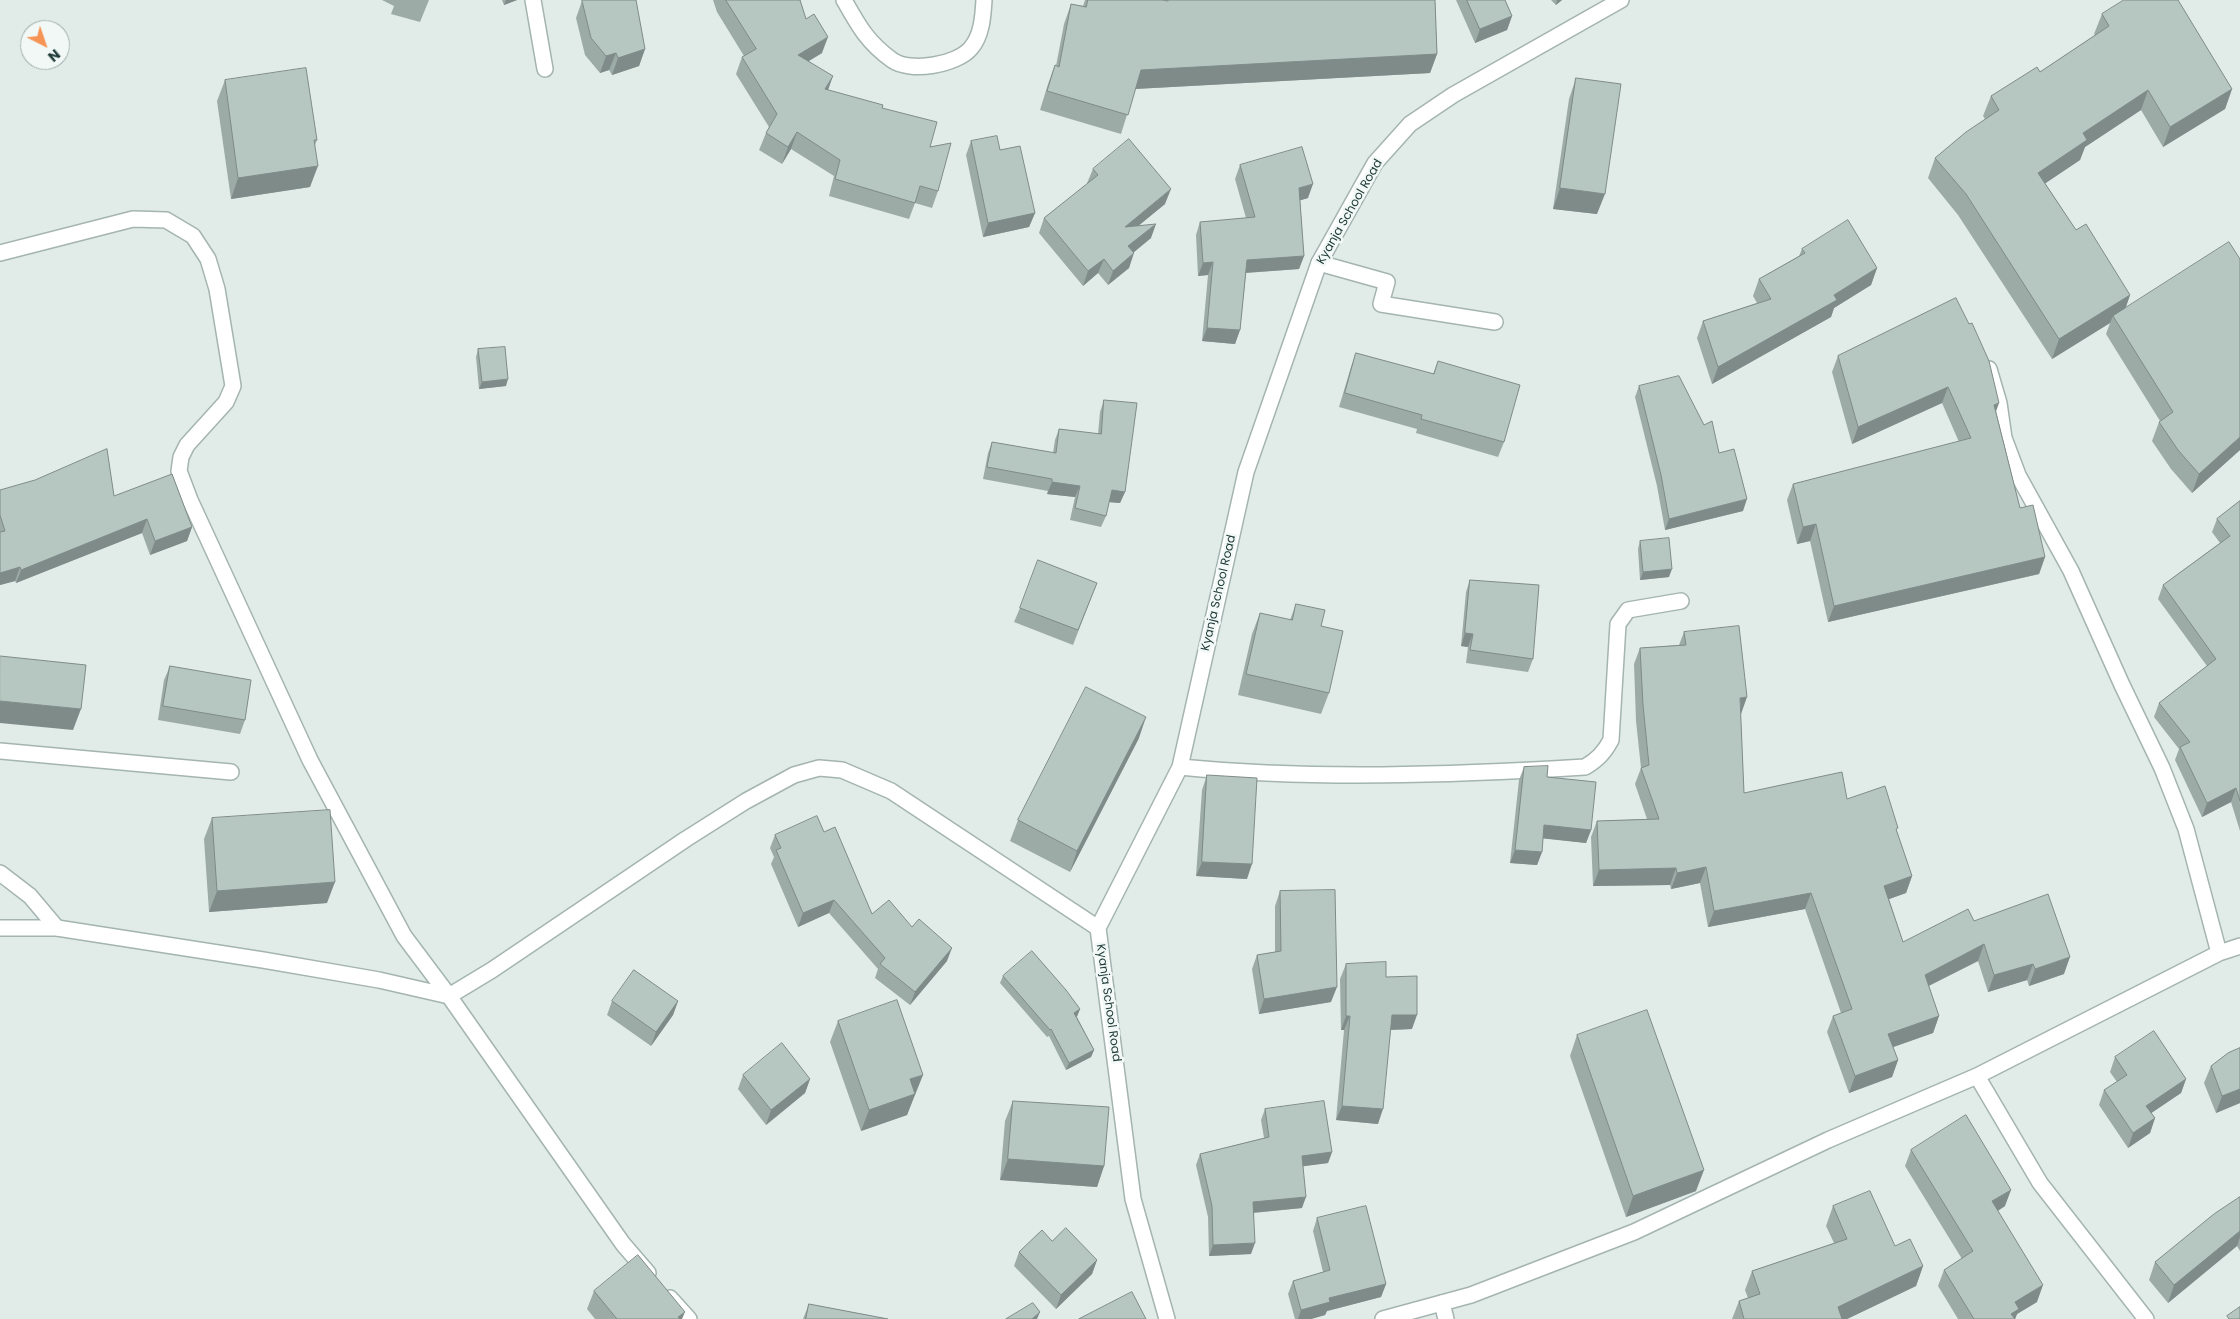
<!DOCTYPE html>
<html>
<head>
<meta charset="utf-8">
<style>
	body { margin:0 }
	#map { position:relative; width:2240px; height:1319px; overflow:hidden; background:#e1ece9; font-family:Poppins,sans-serif }
	canvas { display:block }
	.north { position:absolute; left:20px; top:20px; width:50px; height:50px; box-sizing:border-box; background:#f2f8f6; border:1px solid #9eadab; border-radius:50%; rotate:139deg; font-size:14px; font-weight:700; line-height:20px; text-align:center; color:#213d3a }
	.north::after { content:''; display:block; margin:auto; width:18px; height:22px; background:#f69455; clip-path:polygon(50% 0,100% 100%,50% 72%,0 100%) }
</style>
</head>
<body>
<div id="map">
<canvas width="2240" height="1319"></canvas>
<div class="north">N</div>
</div>
<script>
const context = document.querySelector('canvas').getContext('2d');
context.lineJoin = 'round';
function trace(path, color, width, dash) { context.strokeStyle = color; context.lineWidth = width; context.lineCap = dash ? 'butt' : 'round'; context.setLineDash(dash || []); context.stroke(path); }
function paint(path, color) { context.fillStyle = color; context.fill(path, 'evenodd'); }
function write(font, color, halo, rows, align = 'center') {
  context.font = font + ' Poppins,sans-serif'; context.lineWidth = 5; context.setLineDash([]); context.textBaseline = 'middle'; context.strokeStyle = halo; context.fillStyle = color; for (const [text, x, y, turn = 0] of rows) {
    context.save(); context.translate(x, y); context.rotate((+turn || 0) * Math.PI / 180); context.textAlign = isNaN(turn) ? turn : align; if (halo) context.strokeText(text, 0, 0); context.fillText(text, 0, 0); context.restore();
  }
}
const lane = new Path2D(`
	M1319 263 1387 282 1381 304 1495 322
	M0 751 231 772
	M0 873 30 896 57 928
	M1442 1303 1446 1319`);
const street = new Path2D(`
	M533 0 545 69
	M844 0C858 25 867 42 892 60 910 73 957 65 971 48 982 35 983 16 984 0
	M0 253 133 219 166 220 193 236 208 259 217 289 233 386 226 402 187 445 181 457 179 471 190 500 310 760 404 936 449 996 623 1244 648 1273
	M1989 369 1999 403 2004 438 2018 475 2071 571 2122 685 2162 768 2186 829 2219 953
	M1180 767C1315 780 1450 775 1585 767 1597 760 1604 753 1611 740L1618 624 1628 610 1681 601
	M0 928H57L263 960 379 980 449 996 492 970 686 839 746 801 794 775 819 768 842 770 891 791 1098 928
	M1977 1076 2040 1183 2146 1319
	M670 1298 689 1319
	M1167 1319 1133 1199 1098 928 1180 767 1246 472 1319 263 1375 163 1410 124 1453 95 1621 0
	M1383 1319 1471 1295 1634 1232 1828 1140 1977 1076 2219 953 2240 946`);
const wall = new Path2D(`
	M382 0H429L420 22 391 14 394 6Z
	M502 0H517L504 5Z
	M713 0H800L806 19 822 53 809 61 828 90 882 108 930 147 938 191 932 208 915 203 909 219 829 196 834 176 791 149 782 164 759 150 766 133 769 127 736 74 742 57 744 56 717 12Z
	M1085 0 1166 1V0H1435L1437 54 1430 73 1135 89 1121 134 1040 110 1048 84 1055 65 1056 66 1064 24 1071 4 1083 6Z
	M1456 0H1505L1512 16 1507 30 1475 43Z
	M1551 0H1562L1556 5Z
	M582 1 645 49 639 66 612 75 609 70 600 73 585 55 576 18Z
	M2102 14 2232 89 2225 109 2163 147 2141 110 2085 147 2080 160 2045 183 2076 230 2130 295 2126 307 2240 450 2192 493 2171 469 2152 441 2159 422 2160 421 2106 334 2110 323 2052 359 1958 215 1928 178 1935 158 1985 119 1983 116 1991 96 2040 72 2095 35 2094 34Z
	M1576 78 1597 214 1553 209 1569 99Z
	M225 80 317 140 315 145 310 187 231 199 217 101Z
	M971 141 1000 150 1035 213 1029 227 983 237 966 155Z
	M1240 165 1308 198 1300 200 1304 256 1299 269 1246 273 1240 330 1235 344 1202 341 1208 275 1198 276 1196 235 1200 222 1246 218 1235 179Z
	M1093 169 1165 204 1139 225 1151 238 1133 253 1129 268 1108 285 1098 273 1083 286 1039 233 1044 218 1088 184 1087 183Z
	M1802 249 1877 268 1871 285 1834 308 1831 317 1712 384 1697 338 1703 321 1757 303 1753 296 1759 279 1799 256Z
	M1956 298 1996 411 2020 508 2045 557 2039 574 1828 622 1810 541 1797 544 1787 500 1793 484 1959 442 1942 403 1852 444 1832 372 1838 356Z
	M478 349 506 386 479 389 476 357Z
	M1356 353 1433 374 1438 361 1504 442 1498 457 1416 433 1417 429 1339 407 1351 367Z
	M1639 386 1704 425 1719 453 1743 511 1665 530 1657 486 1635 397Z
	M1104 400 1125 492 1120 503 1109 502 1106 516 1101 527 1070 520 1075 497 1047 494 1048 491 983 479 988 453 992 442 1053 453 1055 440 1059 429 1098 434 1100 412Z
	M0 490 114 496 192 527 187 541 150 555 142 533 16 583 15 581 0 585Z
	M2240 501V831L2231 802 2202 817 2175 760 2179 749 2154 717 2159 703 2207 666 2158 599 2163 585 2220 543 2212 532 2217 519Z
	M1640 541 1669 577 1640 580 1638 549Z
	M1470 580 1533 659 1528 672 1466 663 1468 647 1461 646 1466 592Z
	M1097 583 1073 645 1014 622 1020 608Z
	M1296 604 1321 626 1329 693 1321 714 1238 695 1252 634 1260 613 1290 620Z
	M1684 632 1740 714 1744 793 1847 799 1897 832 1912 876 1906 893 1889 899 1903 942 1974 921 2064 974 2029 986 2027 980 1988 992 1978 961 1929 986 1939 1016 1933 1033 1893 1047 1898 1060 1892 1077 1849 1093 1827 1032 1833 1016 1841 1013 1805 909 1708 927 1700 883 1671 889 1670 885 1593 886 1591 837 1597 821 1647 819 1635 784 1641 768 1636 721 1634 664 1640 648 1679 645Z
	M170 666 245 720 240 734 158 720 164 680Z
	M1139 738 1070 872 1010 841 1018 820Z
	M1524 767 1591 830 1586 843 1543 838 1542 852 1537 865 1510 863 1519 780Z
	M1207 775 1247 879 1196 876 1202 790Z
	M212 818 327 903 209 912 204 839Z
	M824 832 872 914 912 927 947 961 910 1005 875 978 878 969 829 913 798 927 771 864 774 857 770 848 775 835Z
	M1280 891 1331 1002 1259 1014 1252 969 1257 955 1275 952V906Z
	M1346 964 1386 977 1412 1029 1390 1030 1378 1124 1336 1120 1344 1030H1341L1340 979Z
	M1003 976 1080 1009 1077 1017 1094 1050 1091 1057 1066 1070 1049 1036 1047 1037 1000 983Z
	M612 1001H678L673 1015 651 1046 607 1015Z
	M838 1021 915 1096H914L907 1115 861 1131 830 1042Z
	M1577 1035 1696 1191 1626 1217 1570 1056Z
	M2240 1048V1103L2216 1113 2204 1083 2211 1066Z
	M2115 1057 2186 1079 2181 1093 2151 1113 2155 1118 2150 1133 2128 1148 2099 1105 2104 1090 2117 1082 2110 1072Z
	M743 1075 810 1079 805 1093 766 1125 738 1089Z
	M1013 1101 1104 1166 1097 1187 1000 1180 1005 1121Z
	M1265 1109 1332 1152 1328 1163 1303 1166 1302 1208 1254 1213 1251 1254 1209 1256 1208 1217 1196 1165 1200 1154 1264 1138 1261 1120Z
	M1911 1150 2005 1206 1998 1211 2037 1302 2017 1314 2015 1319H1958L1938 1286 1944 1270 1962 1259 1905 1166Z
	M2240 1197V1251L2237 1246 2168 1303 2149 1280 2155 1262Z
	M1833 1206 1895 1246 1923 1266 1916 1286 1847 1319H1732L1739 1301 1748 1298 1745 1290 1752 1271 1834 1243 1826 1226Z
	M1317 1218 1386 1284 1381 1297 1327 1311 1325 1315 1311 1319H1295L1288 1294 1293 1281 1323 1272 1313 1231Z
	M1052 1241 1097 1260 1092 1274 1056 1309 1014 1266 1019 1252Z
	M594 1291 682 1319H595L587 1309Z
	M809 1304 888 1319H803Z`);
const shadedWall = new Path2D(`
	M506 0H517L504 5Z
	M1557 0H1562L1556 5Z
	M1512 16 1507 30 1475 43 1480 29Z
	M828 37 822 53 792 71 798 55Z
	M645 49 639 66 612 75 618 58Z
	M616 53 609 70 600 73 606 56Z
	M1437 54 1430 73 1134 89 1141 70Z
	M833 76 827 93 825 89Z
	M2232 89 2225 109 2163 147 2170 127Z
	M2148 90 2141 110 2085 147 2080 160 2031 193 2038 173 2083 133Z
	M797 132 791 149 782 164 788 147Z
	M318 166 310 187 231 199 238 178Z
	M1313 184 1308 198 1295 202 1299 188Z
	M1560 188 1605 194 1597 214 1553 209Z
	M1171 189 1165 204 1120 241 1125 227Z
	M1035 213 1029 227 983 237 988 223Z
	M1156 224 1151 238 1123 261 1128 246Z
	M1134 253 1129 268 1108 285 1113 271Z
	M1304 256 1299 269 1242 273 1247 260Z
	M1104 259 1098 273 1083 286 1088 271Z
	M1213 262 1208 275 1198 276 1203 263Z
	M1877 268 1871 285 1834 308 1831 317 1712 384 1718 367Z
	M2130 295 2123 315 2113 316 2110 323 2052 359 2059 339Z
	M1207 328 1240 330 1235 344 1202 341Z
	M508 379 506 386 479 389 482 382Z
	M1948 387 1942 403 1852 444 1858 427Z
	M1999 403 1993 420 1994 405Z
	M2240 437V450L2192 493 2199 474Z
	M1052 482 1080 486 1075 497 1047 494Z
	M1112 490 1125 492 1120 503 1108 502Z
	M1747 499 1743 511 1665 530 1669 519Z
	M147 519 142 533 16 583 21 570Z
	M1816 524 1810 541 1797 544 1803 527Z
	M192 527 187 541 150 555 155 541Z
	M2045 557 2039 574 1828 622 1834 606Z
	M20 567 15 581 0 585V573Z
	M1672 569 1669 577 1640 580 1643 572Z
	M1465 633 1473 634 1468 647 1461 646Z
	M1747 697 1741 714 1740 698Z
	M0 701 81 709 73 730 0 723Z
	M1146 717 1139 738 1070 872 1077 851Z
	M2236 788 2231 802 2202 817 2207 803Z
	M1544 825 1591 830 1586 843 1539 838Z
	M1515 850 1542 852 1537 865 1510 863Z
	M1202 862 1252 864 1247 879 1196 876Z
	M1706 867 1700 883 1671 889 1677 873Z
	M1676 868 1670 885 1593 886 1599 870Z
	M1912 876 1906 893 1878 903 1884 886Z
	M335 882 327 903 209 912 217 891Z
	M1811 893 1805 909 1708 927 1714 911Z
	M834 900 829 913 798 927 803 913Z
	M1984 944 1978 961 1918 991 1925 975Z
	M952 948 947 961 910 1005 915 992Z
	M2070 957 2064 974 2029 986 2035 969Z
	M2033 964 2027 980 1988 992 1994 975Z
	M1337 987 1331 1002 1259 1014 1264 999Z
	M678 1001 673 1015 651 1046 656 1032Z
	M1080 1009 1077 1016 1072 1020 1074 1013Z
	M1392 1015H1417L1412 1029 1387 1030Z
	M1346 1016H1350L1344 1030H1341Z
	M1939 1016 1933 1033 1882 1051 1888 1034Z
	M1094 1050 1091 1057 1066 1070 1069 1063Z
	M1898 1060 1892 1077 1849 1093 1855 1076Z
	M923 1075 907 1115 861 1131 869 1110 910 1079Z
	M810 1079 805 1093 766 1125 771 1110Z
	M2186 1079 2181 1093 2141 1120 2146 1106Z
	M2240 1089V1103L2216 1113 2222 1096Z
	M1342 1106 1383 1109 1378 1124 1336 1120Z
	M2155 1118 2150 1133 2128 1148 2133 1133Z
	M1332 1152 1328 1163 1298 1167 1302 1156Z
	M1008 1159 1104 1166 1097 1187 1000 1180Z
	M1704 1170 1696 1191 1626 1217 1633 1196Z
	M2011 1190 2005 1206 1986 1218 1992 1201Z
	M1306 1197 1302 1208 1249 1213 1253 1202Z
	M2240 1231V1237L2237 1246 2168 1303 2174 1285Z
	M1255 1243 1251 1254 1209 1256 1213 1245Z
	M1097 1260 1092 1274 1056 1309 1061 1295Z
	M1923 1266 1916 1286 1847 1319H1834L1838 1307Z
	M1386 1284 1381 1297 1327 1311 1325 1315 1311 1319H1298L1301 1310 1329 1298Z
	M2043 1285 2037 1302 2017 1314 2015 1319H2009L2015 1302Z
	M685 1312 682 1319H677L678 1317Z
	M1040 1312 1037 1319H1032Z`);
const building = new Path2D(`
	M582 0H636L645 49 618 58 616 53 606 56 591 38 582 1Z
	M726 0H800L806 19 814 14 828 37 798 55 833 76 825 89 883 105 882 108 937 122 930 147 951 143 938 191 920 186 915 203 835 179 840 160 797 132 788 147 766 133 777 114 742 57 756 49Z
	M1088 0H1162L1168 1V0H1435L1437 54 1141 70 1128 115 1047 91 1055 65 1059 67 1071 4 1086 7Z
	M1467 0H1505L1512 16 1480 29Z
	M2124 0H2178L2232 89 2170 127 2148 90 2083 133 2087 140 2038 173 2076 230 2086 224 2130 295 2059 339 1966 194 1935 158 1966 132 1999 110 1991 96 2037 67 2040 72 2109 26 2102 14Z
	M306 68 317 140H314L318 166 238 178 225 80Z
	M1576 78 1621 84 1605 194 1560 188Z
	M997 136 1000 150 1020 146 1035 213 988 223 971 141Z
	M1129 139 1171 189 1125 227 1156 224 1128 246 1134 253 1113 271 1104 259 1088 271 1044 218 1098 175 1093 169Z
	M1302 147 1313 184 1299 188 1304 256 1247 260 1240 330 1207 328 1213 262 1203 263 1200 222 1255 217 1240 165Z
	M1848 220 1877 268 1834 295 1837 300 1718 367 1703 321 1771 299 1759 279 1805 253 1802 249Z
	M2229 242 2240 259V437L2199 474 2178 450 2159 422 2173 412 2113 316Z
	M1956 298 1969 324 1972 323 1989 361 1999 403 1994 405 2020 508 2033 505 2045 557 1834 606 1816 524 1803 527 1793 484 1971 438 1948 387 1858 427 1838 356Z
	M505 347 508 379 482 382 478 349Z
	M1356 353 1434 374 1438 361 1520 385 1504 442 1421 419 1422 415 1345 393Z
	M1679 376 1704 425 1712 421 1719 453 1734 449 1747 499 1669 519 1661 475 1639 386Z
	M1104 400 1137 403 1125 492 1112 490 1106 516 1075 508 1080 486 1052 482V479L987 467 992 442 1056 453 1059 429 1101 434Z
	M107 449 114 496 172 474 192 527 155 541 147 519 21 570 20 567 0 573V532L5 531 0 515V490L35 480Z
	M2240 501V801L2236 788 2207 803 2180 747 2190 742 2159 703 2216 659 2163 585 2230 536 2217 519Z
	M1669 538 1672 569 1643 572 1640 541Z
	M1038 560 1097 583 1078 630 1020 608Z
	M1470 580 1539 585 1533 659 1470 650 1473 634 1465 633Z
	M1296 604 1325 610 1321 626 1343 631 1329 693 1246 674 1260 613 1292 620Z
	M1739 626 1747 697 1740 698 1744 793 1842 772 1847 799 1885 786 1898 828 1896 829 1912 876 1884 886 1903 942 1968 909 1974 921 2048 894 2070 957 2035 969 2033 964 1994 975 1984 944 1925 975 1939 1016 1888 1034 1898 1060 1855 1076 1833 1016 1852 1009 1811 893 1714 911 1706 867 1677 873 1676 868 1599 870 1597 821 1659 819 1641 768 1649 765 1643 705 1640 648 1686 645 1684 632Z
	M0 656 86 665 81 709 0 701Z
	M170 666 251 680 245 720 163 706Z
	M1086 687 1146 717 1077 851 1018 820Z
	M1548 766 1547 777 1596 782 1591 830 1544 825 1542 852 1515 850 1524 767Z
	M1207 775 1257 778 1252 864 1202 862Z
	M330 810 335 882 217 891 212 818Z
	M817 816 824 832 835 827 872 914 889 900 912 927 919 919 952 948 915 992 880 964 885 958 834 900 803 913 776 850 781 848 775 835Z
	M1335 890 1337 987 1264 999 1257 955 1281 951 1280 891Z
	M1032 951 1066 990 1080 1009 1074 1013 1094 1050 1069 1063 1051 1029 1050 1030 1003 976Z
	M1386 962V977L1417 976V1015H1392L1383 1109 1342 1106 1350 1016H1346V964Z
	M634 970 678 1001 656 1032 612 1001Z
	M897 1000 923 1075 910 1079 915 1094 869 1110 838 1021Z
	M1647 1010 1704 1170 1633 1196 1577 1035Z
	M2154 1031 2186 1079 2146 1106 2155 1118 2133 1133 2104 1090 2127 1075 2115 1057Z
	M782 1043 810 1079 771 1110 743 1075Z
	M2240 1048V1089L2222 1096 2211 1066 2228 1053Z
	M1013 1101 1109 1107 1104 1166 1008 1159Z
	M1324 1101 1332 1152 1302 1156 1306 1197 1253 1202 1255 1243 1213 1245 1212 1206 1200 1154 1269 1137 1265 1109Z
	M1966 1115 2011 1190 1992 1201 2043 1285 2015 1302 2019 1309 2011 1314 2015 1319H1974L1944 1270 1973 1251 1911 1150Z
	M1870 1191 1895 1246 1910 1239 1923 1266 1838 1307 1842 1319H1744L1739 1301 1760 1294 1752 1271 1847 1239 1833 1206Z
	M2240 1197V1231L2174 1285 2155 1262 2214 1214Z
	M1366 1206 1386 1284 1329 1298 1330 1302 1301 1310 1293 1281 1330 1270 1317 1218Z
	M1066 1228 1097 1260 1061 1295 1019 1252 1042 1230 1052 1241Z
	M638 1255 685 1312 678 1317 680 1319H617L594 1291Z
	M1132 1292 1146 1319H1079Z
	M1033 1303 1040 1312 1032 1319H1006Z
	M809 1304 888 1319H806Z
	M2240 1307V1319H2229L2227 1316Z`);
const streetNames = [
	["Kyanja School Road",1350,212,-60],
	["Kyanja School Road",1219,593,-77],
	["Kyanja School Road",1108,1003,82]
];
trace(lane, '#a4b4b1', 18);
trace(street, '#a4b4b1', 18);
trace(lane, '#fff', 15);
trace(street, '#fff', 15);
paint(wall, '#9daba7');
paint(shadedWall, '#7f8b88');
paint(building, '#b6c7c2');
trace(building, '#7f8b88', 1);
write('12px', '#213d3a', '#f2f8f6', streetNames);
</script>
</body>
</html>
